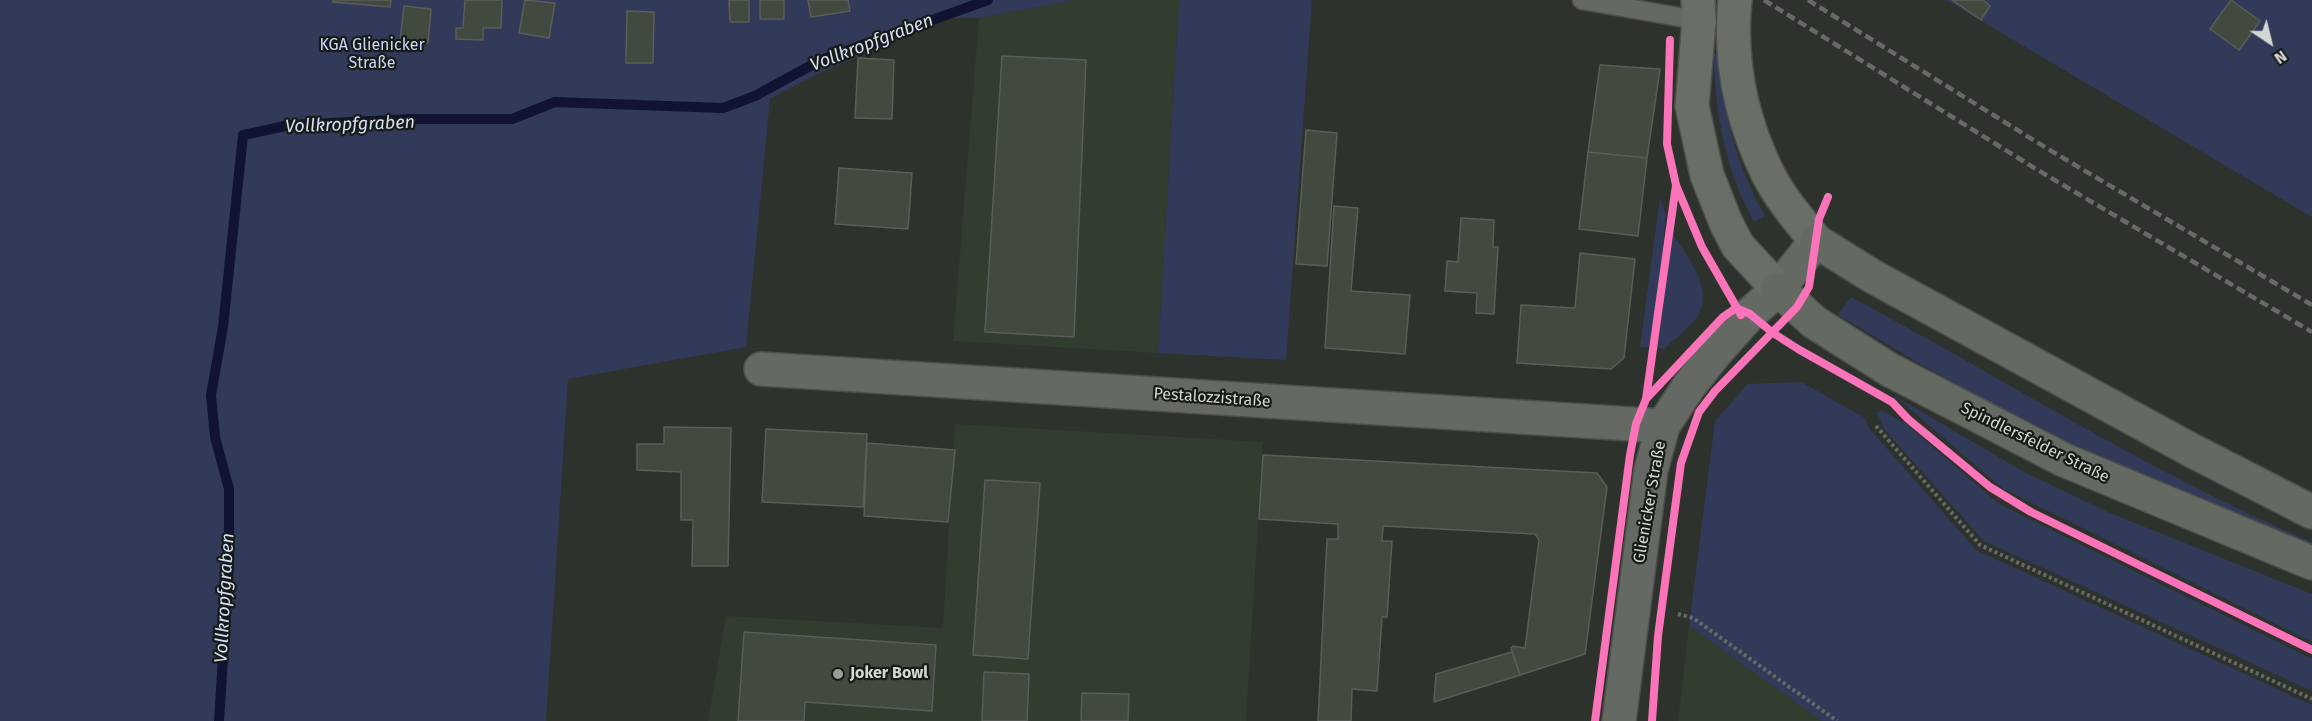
<!DOCTYPE html>
<html>
<head>
<meta charset="utf-8">
<style>
	body { margin:0 }
	#map { position:relative; width:2312px; height:721px; overflow:hidden; background:#2e322c; font-family:"Fira Sans",sans-serif }
	canvas { display:block }
	.north { position:absolute; left:2240px; top:12px; width:60px; height:60px; -webkit-text-stroke:4px #171b16; paint-order:stroke; rotate:145deg; font-size:16px; font-weight:700; line-height:24px; text-align:center; color:#d3d8d2 }
	.north::after { content:''; display:block; margin:auto; width:21px; height:27px; background:#d3d8d2; clip-path:polygon(50% 0,100% 100%,50% 72%,0 100%) }
</style>
</head>
<body>
<div id="map">
<canvas width="2312" height="721"></canvas>
<div class="north">N</div>
</div>
<script>
const context = document.querySelector('canvas').getContext('2d');
context.lineJoin = 'round';
function paint(path, color) { context.fillStyle = color; context.fill(path, 'evenodd'); }
function trace(path, color, width, dash) { context.strokeStyle = color; context.lineWidth = width; context.lineCap = dash ? 'butt' : 'round'; context.setLineDash(dash || []); context.stroke(path); }
function write(font, color, halo, rows, align = 'center') {
  context.font = font + ' "Fira Sans",sans-serif'; context.lineWidth = 4.5; context.setLineDash([]); context.textBaseline = 'middle'; context.strokeStyle = halo; context.fillStyle = color; for (const [text, x, y, turn = 0] of rows) {
    context.save(); context.translate(x, y); context.rotate((+turn || 0) * Math.PI / 180); context.textAlign = isNaN(turn) ? turn : align; if (halo) context.strokeText(text, 0, 0); context.fillText(text, 0, 0); context.restore();
  }
}
const built = new Path2D(`
	M1074 0H1179L1158 353 953 341 979 18Z
	M955 424 1263 442 1246 721H708L726 616 943 628Z
	M1689 626 1822 721H1678Z`);
const green = new Path2D(`
	M0 0H1074L979 18H946L811 77 770 99 746 347 568 379 546 721H0Z
	M1179 0H1312L1286 360 1158 353Z
	M1946 0H2312V217Z
	M1713 53 1719 55C1724 115 1735 163 1765 216L1754 222C1723 164 1717 118 1713 53Z
	M1660 198 1666 215 1661 269 1649 347H1640Z
	M1672 232C1685 254 1712 285 1700 312 1693 326 1675 338 1664 349L1658 348Z
	M1851 297C2005 379 2151 474 2312 542V546L2055 437 1963 389 1838 315Z
	M1801 382 1865 418 1869 428 1976 550 2312 705V721H1822L1689 626 1715 421 1748 384Z
	M1895 396 2024 472 2110 513 2312 594V642L2002 488Z
	M1881 410 1906 424 1999 504 2312 659V691L1984 541 1884 429 1877 413Z`);
const stream = new Path2D(`
	M219 721 229 562V489L215 437 211 395 223 327 243 135 290 125 411 119H512L555 102 723 108 755 96 821 60 988 0`);
const building = new Path2D(`
	M333 0H391L390 7 333 2Z
	M465 0H502L501 28H483V40L456 39V28H463Z
	M525 0 555 3 549 38 519 33Z
	M729 0H749V22H730Z
	M760 0H784V19H760Z
	M808 0H848L850 11 811 17Z
	M1952 0H1983L1990 6 1981 20Z
	M2231 0 2260 21 2239 50 2210 29Z
	M404 6 431 9 428 43 400 41Z
	M627 11 654 12 653 63H626Z
	M1002 56 1086 60 1074 337 985 332Z
	M858 58 894 60 892 119 855 118Z
	M1600 65 1660 69 1647 158 1588 152Z
	M1306 130 1337 133 1327 266 1296 264Z
	M1588 152 1647 158 1638 236 1579 229Z
	M839 168 912 173 908 229 835 224Z
	M1334 206 1358 208 1351 291 1410 295 1405 354 1325 348Z
	M1461 218 1494 220 1493 247H1498L1494 314 1476 313 1477 293 1445 291 1447 261 1458 262Z
	M1580 253 1635 259 1624 358 1611 369 1517 363 1521 305 1575 308Z
	M664 427 731 428 728 566H692L693 520H681V472L637 470V444H664Z
	M766 429 867 434 863 507 762 502Z
	M867 443 955 450 948 522 864 516Z
	M1263 455 1597 473 1607 487 1585 654 1520 675 1511 648 1513 646 1525 648 1539 540 1535 534 1383 526 1382 541H1392L1387 617H1382L1377 691 1352 689 1351 721H1318L1327 539H1338V524L1259 519Z
	M985 480 1040 483 1028 659 973 655Z
	M744 632 936 645 932 711 805 702 804 721H738Z
	M1512 652 1520 675 1434 702 1436 674Z
	M984 672 1029 674 1027 721H982Z
	M1082 693 1129 694 1128 721H1081Z`);
const path = new Path2D(`
	M1876 426 1980 545 2312 699
	M1678 614 1693 618 1837 721`);
const service = new Path2D(`
	M1582 0 1707 22`);
const minor = new Path2D(`
	M761 369 1663 426`);
const tertiary = new Path2D(`
	M1619 721 1651 470 1663 426 1689 386 1716 352 1750 314 1778 289 1816 241`);
const secondary = new Path2D(`
	M1698 0 1699 21 1692 106 1707 175 1726 223 1738 246 1778 289
	M1735 0C1729 60 1741 119 1768 174 1780 198 1799 220 1816 241`);
const trunk = new Path2D(`
	M1816 241 1872 276 2191 450 2312 512
	M1778 289 1814 322 1890 370 2064 460 2312 563`);
const rail = new Path2D(`
	M1764 0 2036 169 2312 332
	M1808 0 2048 149 2312 305`);
const cycleway = new Path2D(`
	M1670 40 1667 144 1676 185 1702 247 1741 315
	M1646 399 1723 317 1736 308 1750 314 1773 333 1798 349 1892 402 1908 419 1990 487 2031 512 2312 650
	M1595 721 1630 455 1636 424 1646 399 1676 185
	M1652 721 1658 636 1681 463 1699 412 1715 391 1797 307 1809 287 1819 219 1828 197`);
const markers = [
	[838,674,6,"#999e98"]
];
const parkNames = [
	["KGA Glienicker",372,46],
	["Straße",372,64]
];
const streetNames = [
	["Pestalozzistraße",1212,398,4],
	["Spindlersfelder Straße",2035,443,26],
	["Glienicker Straße",1650,502,-80]
];
const poiNames = [
	["Joker Bowl",850,674]
];
const waterNames = [
	["Vollkropfgraben",872,43,-21],
	["Vollkropfgraben",350,125,-2],
	["Vollkropfgraben",225,598,-87]
];
paint(built, '#323d2f');
paint(green, '#323a59');
trace(stream, '#101432', 10);
paint(building, '#42493f');
trace(building, '#5a5d59', 1.5);
trace(service, '#4c4f4a', 21);
trace(minor, '#4c4f4a', 36);
trace(tertiary, '#4c4f4a', 36);
trace(secondary, '#4c4f4a', 36);
trace(trunk, '#4c4f4a', 36);
trace(path, '#686a67', 4, [3, 3]);
trace(service, '#656964', 18);
trace(minor, '#656964', 33);
trace(tertiary, '#656964', 33);
trace(secondary, '#696e67', 33);
trace(trunk, '#646a61', 33);
trace(rail, '#676a66', 4.5, [9, 4.5]);
trace(cycleway, '#fb73b8', 8);
for (const [x, y, r, color] of markers) { const dot = new Path2D(); dot.arc(x, y, r, 0, 2 * Math.PI); context.fillStyle = color; context.fill(dot); trace(dot, '#171b16', 2); }
write('16px', '#cbd6fe', '#171b16', parkNames);
write('16px', '#d3d8d2', '#171b16', streetNames);
write('bold 16px', '#d3d8d2', '#171b16', poiNames, 'left');
write('italic 18px', '#d7def9', '#171b16', waterNames);
</script>
</body>
</html>
